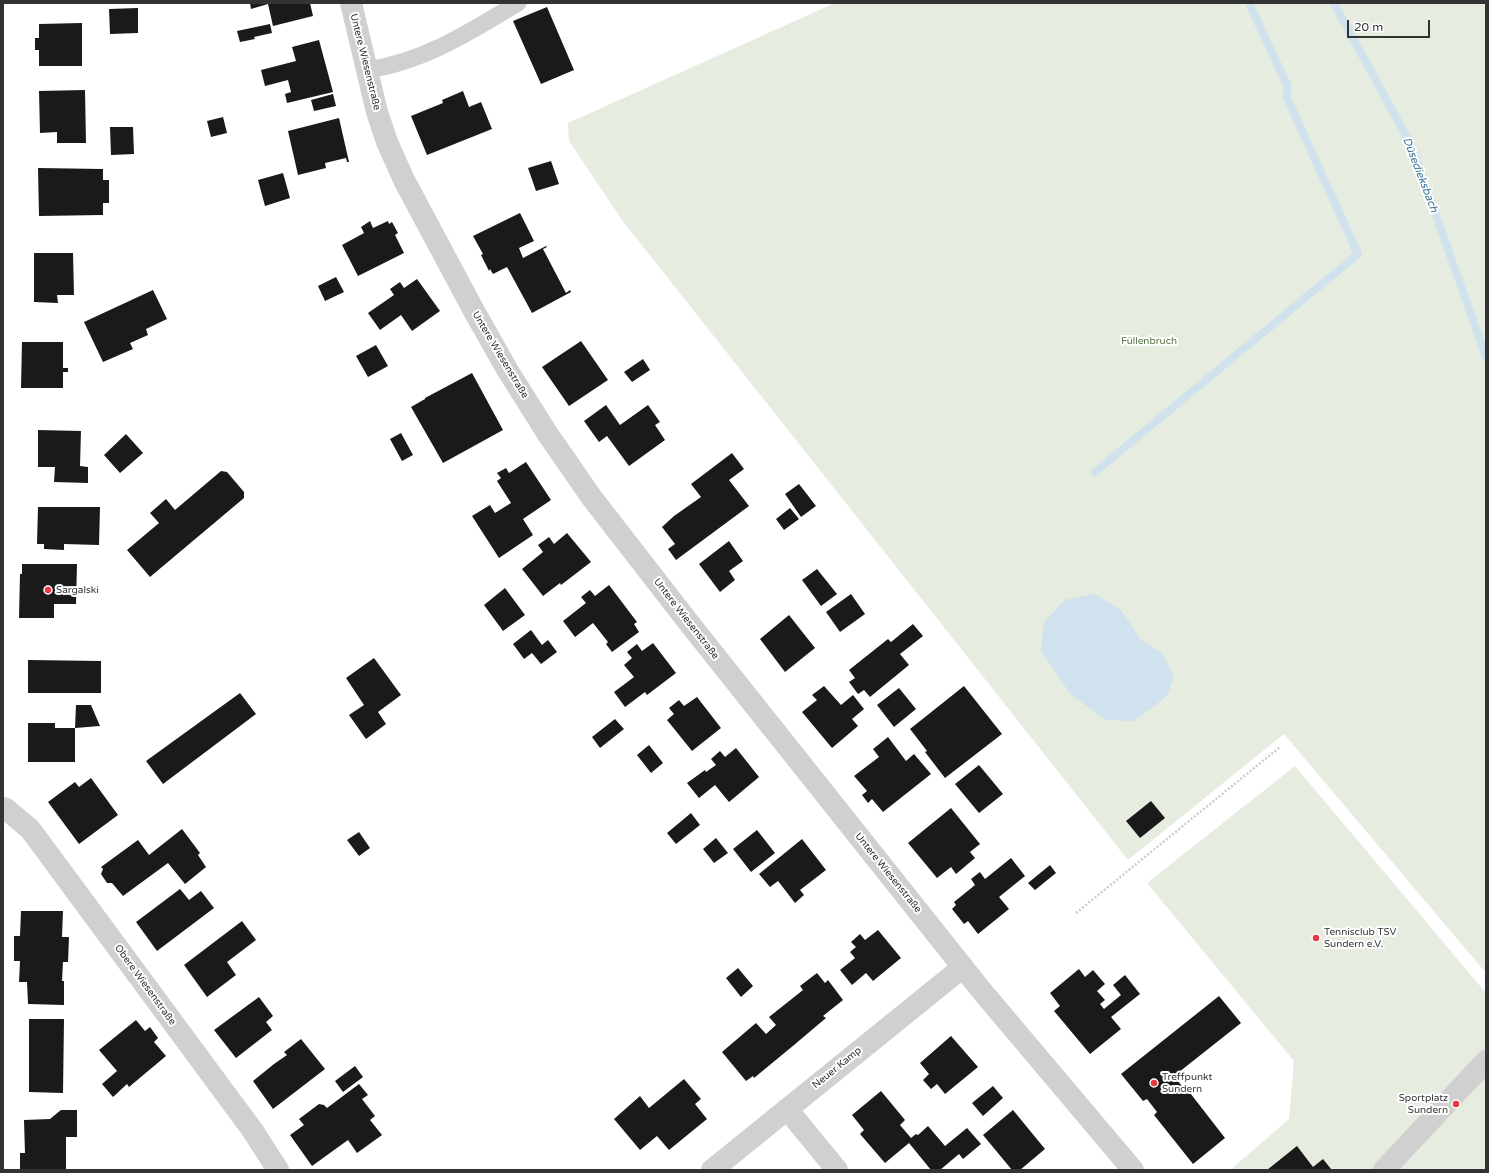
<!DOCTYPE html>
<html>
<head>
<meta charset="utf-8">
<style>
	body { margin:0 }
	#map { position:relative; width:1489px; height:1173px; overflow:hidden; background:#fff; font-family:"Varela Round",sans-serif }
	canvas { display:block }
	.frame { position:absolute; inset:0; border:4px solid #333; pointer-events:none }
	.scale { position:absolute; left:1347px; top:20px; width:83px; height:18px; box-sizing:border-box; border:2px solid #333; border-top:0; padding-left:5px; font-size:12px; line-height:14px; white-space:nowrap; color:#333; -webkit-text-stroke:3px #fff; paint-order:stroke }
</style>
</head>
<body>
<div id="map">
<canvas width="1489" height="1173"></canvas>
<div class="frame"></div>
<div class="scale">20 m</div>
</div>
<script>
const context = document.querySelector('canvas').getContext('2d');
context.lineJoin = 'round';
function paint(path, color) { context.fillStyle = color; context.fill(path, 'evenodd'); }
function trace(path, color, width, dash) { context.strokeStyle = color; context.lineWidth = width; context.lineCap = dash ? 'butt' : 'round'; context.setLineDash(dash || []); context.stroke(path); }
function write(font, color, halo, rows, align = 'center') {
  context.font = font + ' "Varela Round",sans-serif'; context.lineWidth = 4; context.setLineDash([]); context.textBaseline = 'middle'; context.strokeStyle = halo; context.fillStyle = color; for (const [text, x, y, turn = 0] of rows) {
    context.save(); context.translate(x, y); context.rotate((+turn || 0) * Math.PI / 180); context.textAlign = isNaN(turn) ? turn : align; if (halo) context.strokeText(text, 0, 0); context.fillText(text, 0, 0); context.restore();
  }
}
const green = new Path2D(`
	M835 3H1486V973L1284 734 1128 860 622 220 569 141 568 123Z
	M1295 766 1486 993V1170H1230L1289 1119 1294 1061 1147 883Z`);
const water = new Path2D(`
	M1095 594 1121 610 1141 640 1161 652 1174 676 1168 694 1156 705 1133 721 1106 720 1071 695 1041 651 1044 622 1065 600Z`);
const stream = new Path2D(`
	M1334 3 1412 147 1486 357
	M1095 472 1358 254 1287 98V85L1249 3`);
const building = new Path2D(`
	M250 3H310L313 16 273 26 268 4 251 9Z
	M547 7 574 70 541 84 513 21Z
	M138 8V33L110 34 109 9Z
	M82 23V66H39V50H35V38H39V24Z
	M270 24 272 33 254 37 255 39 240 42 237 31Z
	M319 40 333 92 287 103 285 94 291 92 288 80 265 86 261 70 296 61 292 47Z
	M85 90 86 143H57V132L40 133 39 91Z
	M463 91 469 107 481 102 492 129 427 155 411 116 443 103 442 100Z
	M333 94 336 106 314 111 311 100Z
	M223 117 227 133 211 137 207 121Z
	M339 118 349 162H347L346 158 325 163 326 168 298 175 288 131Z
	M110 127H133L134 154 111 155Z
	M551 161 559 184 536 191 528 168Z
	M38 168 103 169V180H109V203H103V215L39 216Z
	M283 173 290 198 265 206 258 180Z
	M520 213 534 241 519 248 523 258 546 246 547 247 543 249 566 293 570 290 571 292 532 313 507 267 493 274 490 269 489 271 481 255 483 254 473 236Z
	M370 221 373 228 388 221 389 224 392 222 398 233 395 235 404 253 358 276 342 245 364 233 361 227Z
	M34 253H73L74 295H57L58 303 34 302Z
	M336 277 344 292 325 301 318 286Z
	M417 279 440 311 412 331 401 315 380 330 368 313 394 295 390 289 400 282 404 288Z
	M153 290 167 319 146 329 148 335 130 343 133 349 103 362 84 322Z
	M581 341 608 380 569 406 542 367Z
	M22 342H63V368H68V372H63V388H21Z
	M376 345 388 366 368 377 356 356Z
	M643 359 650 370 632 382 624 372Z
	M472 373 503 430 443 463 411 407 425 399V398Z
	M606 405 620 425 648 405 660 422 655 425 665 440 629 466 607 436 599 442 584 421Z
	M38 430 81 431 80 466 88 467V483L54 482 55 467H38Z
	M401 433 413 455 402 461 390 439Z
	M126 434 143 453 120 473 104 455Z
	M732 453 744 469 729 480 749 506 676 560 668 549 675 544 662 527 674 516 701 497 691 484Z
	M526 462 551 500 523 519 533 535 499 558 472 516 490 505 495 513 511 503 497 481 501 478 497 473 506 468 509 473Z
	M221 471 227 472 244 492V498L150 577 127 550 159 523 150 513 166 499 175 510Z
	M799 484 816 506 801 517 785 494Z
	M38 507H100L99 545 64 544V550L44 549V544H37Z
	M790 508 799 519 784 530 776 519Z
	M567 533 591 562 561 585 560 583 543 596 522 569 543 552 538 545 549 537 554 544Z
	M729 541 743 561 729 571 735 580 720 592 699 564Z
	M22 564H77L76 604H54V618H19L20 574H22Z
	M817 569 837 594 821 606 802 580Z
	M609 585 637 622 634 624 639 632 612 652 606 644 608 642 593 623 575 637 563 621 586 603 581 597 590 590 595 596Z
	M505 588 525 615 503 631 484 605Z
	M851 594 865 614 840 632 826 612Z
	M789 615 815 648 785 672 760 639Z
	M913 624 923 636 900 654 909 665 870 697 864 690 858 694 849 682 855 678 849 670 888 639 891 642Z
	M531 630 542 645 548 640 557 652 541 664 532 653 524 659 513 644Z
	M653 643 676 673 647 695 645 692 625 707 614 692 634 677 624 665 632 658 627 652 637 644 642 651Z
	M374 658 401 695 378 712 386 724 366 739 349 715 364 705 346 678Z
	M28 660 101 661V693H28Z
	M824 686 841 705 853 695 864 709 852 719 858 726 832 748 802 712 817 700 812 695Z
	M964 686 1002 734 945 778 925 752 927 751 910 729Z
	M899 688 916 709 894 727 877 705Z
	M240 693 256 714 163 784 146 761Z
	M697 697 721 728 692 751 667 720 674 714 669 708 679 700 684 706Z
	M76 705H91L100 726 75 728Z
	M615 719 624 729 600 748 592 737Z
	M28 723H55V728H75V762H28Z
	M888 737 906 761 914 754 931 774 883 812 872 799 868 803 862 795 867 791 854 776 879 757 873 749Z
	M649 745 663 763 651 773 637 755Z
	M736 748 759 777 729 802 715 785 699 798 687 783 705 770 706 772 716 765 711 759 720 751 725 757Z
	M979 765 1003 794 979 813 955 784Z
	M91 778 118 815 79 844 48 802 75 782 79 787Z
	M1151 801 1165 818 1140 838 1126 821Z
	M951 808 980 844 970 852 975 858 956 874 951 867 937 878 908 843Z
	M691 813 700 825 676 844 667 833Z
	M182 829 200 853 198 855 206 867 185 884 168 863 123 896 112 883H107L101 874 103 869 101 867 138 840 149 855Z
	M757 830 775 853 751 872 733 849Z
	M359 832 370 848 359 856 347 840Z
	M716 838 728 853 714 863 703 849Z
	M802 839 826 870 800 890 804 895 795 903 778 881 770 887 759 874Z
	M1011 858 1025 876 999 897 1009 909 978 934 968 921 964 924 952 909 956 905 954 902 975 885 971 879 980 872 985 879Z
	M1050 865 1056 873 1035 890 1028 883Z
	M180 889 189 900 201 891 214 908 157 951 136 922Z
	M21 911H63L62 937H69L68 962H63L62 981H64V1005L28 1004 27 982H19L20 961H14V936H20Z
	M242 921 256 940 227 962 236 975 207 997 184 965Z
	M878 930 901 958 873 981 866 973 852 985 840 970 855 958 850 952 856 947 851 942 860 934 865 940Z
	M738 968 753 986 741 997 726 978Z
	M1079 969 1085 977 1093 970 1105 984 1097 991 1105 1000 1100 1004 1104 1009 1121 995 1113 985 1125 975 1140 994 1111 1017 1121 1029 1090 1054 1054 1011 1060 1006 1050 993Z
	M817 973 825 983 828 980 843 1000 823 1016 826 1018 794 1045 754 1078 753 1076 746 1081 722 1052 756 1023 766 1034 776 1025 769 1017 803 990 800 986Z
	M1219 996 1241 1023 1174 1076 1185 1090 1187 1089 1225 1138 1193 1164 1154 1115 1157 1112 1147 1099 1143 1101 1121 1074Z
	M259 997 273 1016 266 1022 272 1030 236 1058 214 1030Z
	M29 1019H64L63 1093 29 1092Z
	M136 1020 145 1031 150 1027 158 1038 154 1042 166 1056 129 1087 127 1084 113 1097 102 1084 117 1071 99 1050Z
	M951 1036 978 1067 945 1094 937 1084 931 1089 923 1080 929 1074 920 1063Z
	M301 1039 325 1069 273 1109 253 1081 274 1064 287 1055 284 1052Z
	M355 1066 363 1077 343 1092 335 1081Z
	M684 1079 701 1099 695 1104 707 1119 669 1150 657 1136 640 1150 614 1119 640 1096 649 1108Z
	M359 1084 368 1095 362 1099 375 1116 370 1120 382 1135 357 1153 348 1140 312 1166 290 1135 304 1125 299 1119 319 1104 324 1105 327 1108Z
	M993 1086 1003 1098 983 1116 972 1103Z
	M881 1091 905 1120 900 1125 911 1138 916 1134 918 1135 928 1126 945 1146 967 1128 981 1144 963 1159 959 1154 940 1170H931L909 1143 885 1163 860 1134 864 1130 852 1115Z
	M61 1110H77V1137H66V1170H20V1153H25L24 1120 50 1119Z
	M1013 1110 1045 1149 1020 1170H1012L983 1135Z
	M1297 1146 1313 1167 1323 1159 1331 1169 1267 1170Z`);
const path = new Path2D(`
	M1076 913 1280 747`);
const service = new Path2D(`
	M367 70C423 62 470 32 518 3`);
const minor = new Path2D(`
	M351 3 377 112 387 142 404 180 474 311 508 371 547 433 592 498 689 623 981 990 1133 1170
	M3 808 6 809 30 829 253 1131 278 1170
	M787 1109 837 1170
	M712 1170 963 967
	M1384 1170 1486 1061`);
const markers = [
	[48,590,4,"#e63946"],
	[1316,938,4,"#e63946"],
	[1154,1083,4,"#e63946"],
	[1456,1104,4,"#e63946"]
];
const streetNames = [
	["Untere Wiesenstraße",365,62,76],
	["Untere Wiesenstraße",500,355,59],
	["Untere Wiesenstraße",686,619,52],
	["Untere Wiesenstraße",888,873,51],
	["Obere Wiesenstraße",145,985,54],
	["Neuer Kamp",837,1068,-39]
];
const parkNames = [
	["Füllenbruch",1149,341]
];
const poiNames = [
	["Sargalski",56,590],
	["Tennisclub TSV",1324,932],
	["Sundern e.V.",1324,944],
	["Treffpunkt",1162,1077],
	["Sundern",1162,1089],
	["Sportplatz",1448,1098,"right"],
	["Sundern",1448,1110,"right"]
];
const waterNames = [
	["Düsedieksbach",1420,175,69]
];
paint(green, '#e6ecdf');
paint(water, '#cfe2ee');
trace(stream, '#cfe2ee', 8);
paint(building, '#1a1a1a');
trace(path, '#cdcdcd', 2.5, [2, 2]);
trace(service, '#d0d0d0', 17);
trace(minor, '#d0d0d0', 22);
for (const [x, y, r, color] of markers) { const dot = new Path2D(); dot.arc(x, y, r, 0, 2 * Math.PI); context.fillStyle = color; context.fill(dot); trace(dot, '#fff', 1.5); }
write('10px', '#333', '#fff', streetNames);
write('10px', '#56703f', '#fff', parkNames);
write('10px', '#333', '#fff', poiNames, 'left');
write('italic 11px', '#3f7597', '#fff', waterNames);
</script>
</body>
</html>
